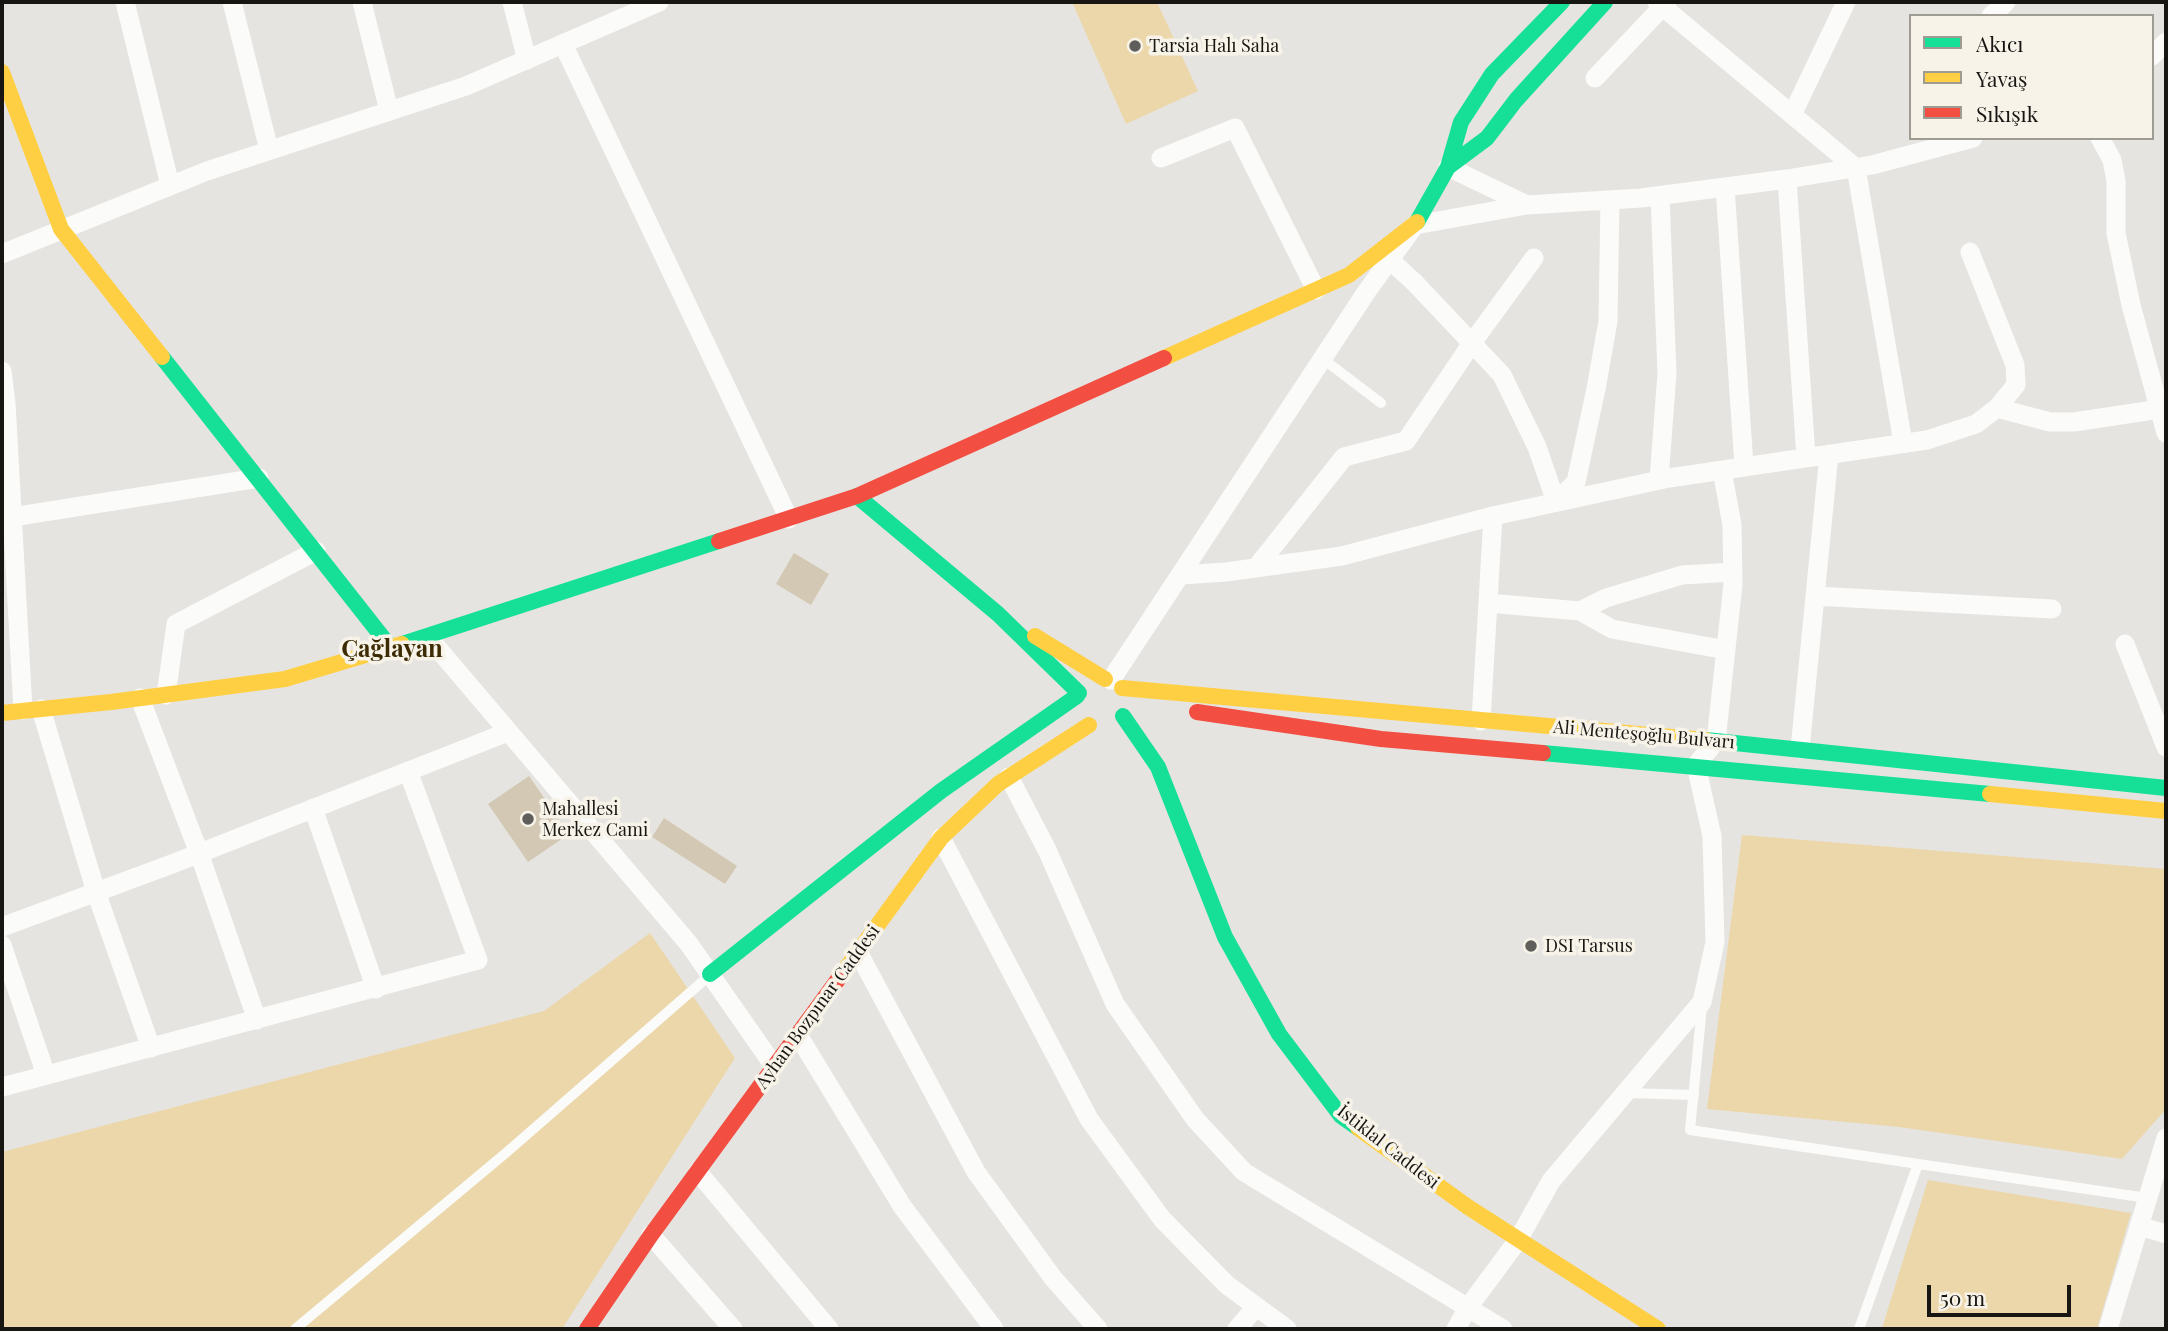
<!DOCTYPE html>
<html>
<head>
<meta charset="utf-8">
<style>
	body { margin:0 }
	#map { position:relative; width:2168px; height:1331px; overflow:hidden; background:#e6e4e0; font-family:"Playfair Display",serif }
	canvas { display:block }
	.frame { position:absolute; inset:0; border:4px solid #181613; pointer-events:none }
	.legend { position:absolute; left:1909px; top:14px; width:245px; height:126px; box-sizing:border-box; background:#f7f3e9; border:2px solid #9e9b93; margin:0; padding:9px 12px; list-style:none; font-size:21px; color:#181613 }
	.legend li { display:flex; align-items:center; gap:14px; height:35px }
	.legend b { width:35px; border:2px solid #9e9b93 }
	.scale { position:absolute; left:1927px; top:1285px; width:144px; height:32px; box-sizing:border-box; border:4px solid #181613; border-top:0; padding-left:9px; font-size:21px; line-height:24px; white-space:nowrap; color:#181613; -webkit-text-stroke:5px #f7f3e9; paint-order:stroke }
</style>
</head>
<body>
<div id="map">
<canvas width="2168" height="1331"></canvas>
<div class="frame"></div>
<ul class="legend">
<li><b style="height:9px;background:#16e098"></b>Akıcı</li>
<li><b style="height:9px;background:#ffcf43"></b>Yavaş</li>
<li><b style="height:9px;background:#f24e42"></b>Sıkışık</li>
</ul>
<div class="scale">50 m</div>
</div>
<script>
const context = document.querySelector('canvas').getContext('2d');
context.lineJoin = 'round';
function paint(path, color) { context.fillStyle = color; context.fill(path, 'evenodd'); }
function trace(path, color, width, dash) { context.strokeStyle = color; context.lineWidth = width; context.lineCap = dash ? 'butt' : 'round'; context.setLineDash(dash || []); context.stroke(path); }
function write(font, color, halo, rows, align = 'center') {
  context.font = font + ' "Playfair Display",serif'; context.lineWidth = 7; context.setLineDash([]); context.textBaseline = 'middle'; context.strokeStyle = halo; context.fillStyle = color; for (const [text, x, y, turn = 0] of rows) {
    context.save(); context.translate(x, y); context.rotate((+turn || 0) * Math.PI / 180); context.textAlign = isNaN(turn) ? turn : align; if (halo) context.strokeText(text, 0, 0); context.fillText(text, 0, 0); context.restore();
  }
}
const green = new Path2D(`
	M1072 2H1157L1198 91 1126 124Z
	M1742 835 2166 869V1109L2122 1159 1899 1127 1707 1109Z
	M650 933 735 1058 562 1329H2V1152L544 1011Z
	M1928 1180 2131 1213 2097 1329 1882 1328Z`);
const building = new Path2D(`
	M794 553 829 574 811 605 776 584Z
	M529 776 569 834 528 862 488 804Z
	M664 818 737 866 725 884 652 837Z`);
const lane = new Path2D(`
	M1323 359 1381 403
	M1702 1006 1690 1130 2147 1198
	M1628 1093 1694 1095
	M295 1329 507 1152 710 975
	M1859 1329 1918 1164`);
const street = new Path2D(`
	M125 2 170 185
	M232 2 269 150
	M362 2 389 111
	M512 2 527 60
	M1657 2 1856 168 1903 443
	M1991 16 2006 2
	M563 44 789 519
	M2152 56 2166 42
	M1595 78 1667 2
	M1792 115 1846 2
	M2100 138 2112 160 2116 181V233L2131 305 2166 433
	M1161 158 1235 128 1316 290
	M1448 167 1527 205
	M1787 179 1806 457
	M1725 187 1744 466
	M2 254 207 171 466 86 659 2
	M1390 260 1415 283 1502 375 1537 447 1556 502 1576 482 1596 389 1608 321 1610 200
	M2 371 6 403 23 710
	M1997 408 2050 422H2074L2160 409
	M1659 480 1667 373 1660 196
	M12 517 259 478
	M1256 568 1344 457 1406 441 1472 343 1534 258
	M1181 575 1226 572 1342 556 1493 516 1669 478 1927 440 1976 424 1997 408 2016 385 2015 365 1970 252
	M1815 596 2052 609
	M1488 603 1580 611 1612 629 1726 650
	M1580 611 1606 598 1682 575 1733 572
	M428 637 689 944 774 1066
	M2125 644 2166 747
	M1111 680 1367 291 1415 225 1527 205 1641 198 1787 179 1872 165 1973 138
	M166 695 176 624 316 551
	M140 698 199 853 257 1020
	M41 709 96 892 151 1048
	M1481 721 1493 516
	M1800 749 1829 454
	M1009 777 1047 850 1115 1004 1195 1119 1244 1172 1503 1329
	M313 808 376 989
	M941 838 1089 1119 1162 1219 1227 1285 1287 1329
	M2 927 172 864 508 732
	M2 945 46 1075
	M858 952 976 1172 1053 1278 1098 1329
	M798 1035 902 1206 994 1329
	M2 1087 478 960 408 771
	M698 1172 829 1329
	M2139 1226 2166 1234
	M651 1235 733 1329
	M1237 1329 1256 1307
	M1456 1329 1467 1309 1518 1240 1551 1181 1702 1002 1715 942 1712 836 1696 765 1716 741 1733 584 1732 525 1722 470
	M2108 1329 2166 1138`);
const fast = new Path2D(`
	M1448 167 1461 122 1492 74 1562 2
	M1417 222 1448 167 1487 138 1516 100 1605 2
	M162 357 391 648
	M857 496 998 614 1079 693
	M402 644 719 541
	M1123 716 1158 767 1225 937 1279 1034 1341 1116 1358 1128
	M1706 740 2166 788
	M1543 753 1990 794
	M710 974 941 791 1077 696`);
const slow = new Path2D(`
	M2 72 61 229 162 357
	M1164 358 1349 275 1417 222
	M1035 636 1105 679
	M1122 688 1706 740
	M2 713 111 702 285 679 402 644
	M1990 794 2166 811
	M842 974 941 838 998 784 1089 725
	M1358 1128 1468 1207 1658 1329`);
const jam = new Path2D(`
	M719 541 857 496 1164 358
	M1197 712 1381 739 1543 753
	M587 1329 651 1235 842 974`);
const markers = [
	[1135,46,7,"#605e5b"],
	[528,819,7,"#605e5b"],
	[1531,946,7,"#605e5b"]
];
const poiNames = [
	["Tarsia Halı Saha",1149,46],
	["Mahallesi",542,809],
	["Merkez Cami",542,830],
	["DSI Tarsus",1545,946]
];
const streetNames = [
	["Ali Menteşoğlu Bulvarı",1644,735,5],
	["Ayhan Bozpınar Caddesi",818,1007,-54],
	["İstiklal Caddesi",1388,1147,38]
];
const districtNames = [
	["Çağlayan",392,650]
];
paint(green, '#ecd7ab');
paint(building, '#d2c8b3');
trace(lane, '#fbfbfa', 10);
trace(street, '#fbfbfa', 19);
trace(fast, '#16e098', 16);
trace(slow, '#ffcf43', 16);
trace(jam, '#f24e42', 16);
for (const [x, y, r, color] of markers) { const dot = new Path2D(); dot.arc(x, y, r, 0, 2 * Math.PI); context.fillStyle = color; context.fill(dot); trace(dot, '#f7f3e9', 2.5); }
write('18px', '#181613', '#f7f3e9', poiNames, 'left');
write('18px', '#181613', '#f7f3e9', streetNames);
write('bold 24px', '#3d2c03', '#f7f3e9', districtNames);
</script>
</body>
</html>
